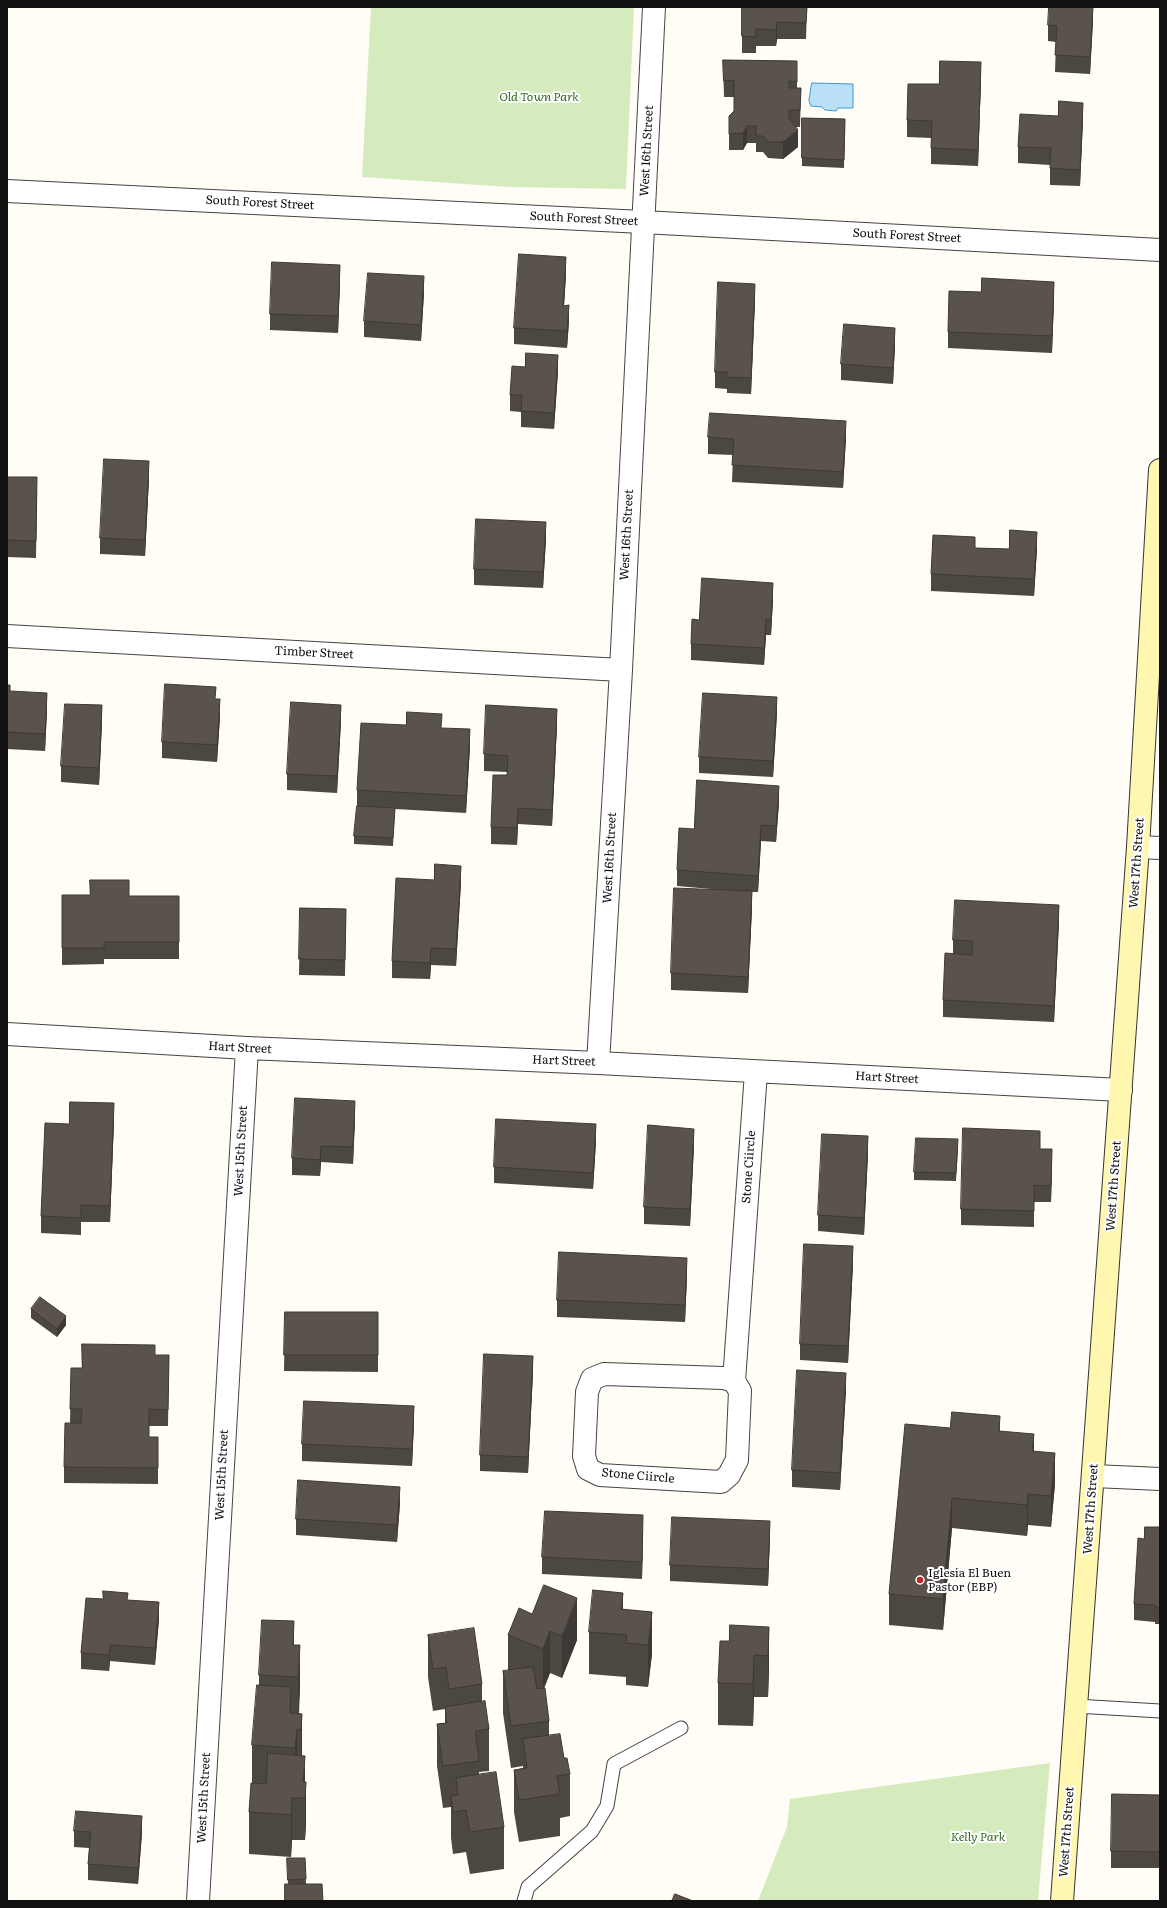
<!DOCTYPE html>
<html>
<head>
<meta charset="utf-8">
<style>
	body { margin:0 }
	#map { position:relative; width:1167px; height:1908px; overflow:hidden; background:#fffdf5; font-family:Literata,serif }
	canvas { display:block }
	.frame { position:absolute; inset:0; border:8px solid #111; pointer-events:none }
</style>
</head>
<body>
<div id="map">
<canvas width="1167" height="1908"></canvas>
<div class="frame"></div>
</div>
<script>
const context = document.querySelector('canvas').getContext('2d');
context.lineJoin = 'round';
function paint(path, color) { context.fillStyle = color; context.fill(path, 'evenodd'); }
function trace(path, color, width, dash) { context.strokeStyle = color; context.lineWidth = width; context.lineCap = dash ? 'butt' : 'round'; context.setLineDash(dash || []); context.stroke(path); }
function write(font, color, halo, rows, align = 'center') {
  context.font = font + ' Literata,serif'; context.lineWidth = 4; context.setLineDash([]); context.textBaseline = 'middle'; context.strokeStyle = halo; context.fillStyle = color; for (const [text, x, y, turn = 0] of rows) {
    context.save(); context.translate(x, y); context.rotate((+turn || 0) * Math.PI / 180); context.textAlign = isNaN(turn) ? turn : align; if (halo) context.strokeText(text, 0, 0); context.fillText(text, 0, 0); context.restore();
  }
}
const green = new Path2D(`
	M371 7H634L626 189 509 187 362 177Z
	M1050 1763 1038 1901H758L787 1827 790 1799Z`);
const water = new Path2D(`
	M812 83 853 84V108H838L836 111 825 110 822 107 811 106 809 101Z`);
const lane = new Path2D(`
	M1076 1706 1160 1711
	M524 1901 528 1887 592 1831 607 1806 614 1764 681 1728`);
const street = new Path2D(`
	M7 191 643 222 1160 250
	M7 636 621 670
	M1138 847 1160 848
	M7 1034 247 1048 598 1063 1121 1090
	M598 1063 621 670 654 7
	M734 1381 723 1378 604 1374 592 1379 587 1392 584 1456 588 1469 600 1475 721 1482 729 1475 737 1460 740 1391 734 1381 756 1072
	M1094 1476 1160 1479
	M198 1901 247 1048`);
const secondary = new Path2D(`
	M1062 1901 1138 847 1160 470`);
const wall = new Path2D(`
	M742 7H807L806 39H777L776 46H756V53H742Z
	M1093 20 1090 74 1055 72 1056 42 1048 41V25Z
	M723 60 797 61V88H801L800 127H795L798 147 783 159 768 158 763 152H756V143H747L743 150H729V116L734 111V97H724Z
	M981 79 978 166 931 164V138L907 137V120L939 84Z
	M802 118 845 119 844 168 802 166Z
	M1083 119 1080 186 1050 185V165L1018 163V147Z
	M566 274 564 306 569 321 567 348 514 344V328Z
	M340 281 338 333 270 330V314Z
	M424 293 421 341 364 337V321Z
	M1054 298 1052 353 948 348V332Z
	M755 300 751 394 727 393V389L715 388V372Z
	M895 344 893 384 841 380V364Z
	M558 371 554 429 521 427V412L510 411V395Z
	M708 437H846L843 488 732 482 733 455 708 454Z
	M7 477 37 494 36 558 7 557Z
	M149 478 145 556 100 554V538Z
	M546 539 543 588 474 585V569Z
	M975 548 1009 549 1037 548 1034 596 931 591V574Z
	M773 599 771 635H766L764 665 691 660V644L699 620Z
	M7 685 10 691 47 710 45 751 7 749Z
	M777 713 773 777 699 773V757Z
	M220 716 217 762 162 758V742Z
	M341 721 337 793 287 790V774Z
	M102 722 99 785 61 782V766Z
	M557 725 552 826 518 824 517 845 491 844V827L507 775V772L484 771V754Z
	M442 728 470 746 466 813 395 809 393 846 354 844V836L357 806V790Z
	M779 802 776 842 761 841 758 892H752V907L748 993 671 990V973L722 890 677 886V870L694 829Z
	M461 882 456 966 431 965 430 979 392 978V961Z
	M62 895 129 896H179V959H104V964L62 965Z
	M300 908 346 909 345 976 299 975Z
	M1059 921 1054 1022 943 1017V1000L953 954V940Z
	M355 1118 353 1164 321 1162 320 1176 292 1175V1158Z
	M114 1120 110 1222H81V1235L41 1233V1216L69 1124Z
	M596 1141 593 1189 494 1183V1167Z
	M694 1145 690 1226 644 1224V1207Z
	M958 1147 956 1181 914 1180V1172Z
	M1040 1149 1052 1166 1051 1202H1034V1227L961 1225V1209Z
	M868 1153 864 1235 818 1231V1215Z
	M853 1263 848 1363 800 1360V1344Z
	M687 1275 685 1322 557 1317V1300Z
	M31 1309 66 1325 57 1337 31 1318Z
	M285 1312H378V1372L284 1371Z
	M155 1355H169L168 1426H149V1437H158V1484L64 1483V1467L70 1423 71 1368H82Z
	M533 1372 528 1473 480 1471V1455Z
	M846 1389 840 1490 792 1487V1470Z
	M414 1422 412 1466 302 1461V1444Z
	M950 1428 1000 1431 1034 1451 1055 1484 1051 1527 1028 1525 1027 1536 952 1528 943 1630 889 1625V1594Z
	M400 1503 397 1542 296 1535V1519Z
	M1160 1527V1624H1155V1622L1134 1620V1604L1144 1539Z
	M643 1532 642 1579 542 1574V1557Z
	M770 1537 768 1586 670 1581V1565Z
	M103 1599 128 1600 159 1619 155 1665 110 1661 109 1671 81 1669V1653Z
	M519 1608 577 1640 562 1678 550 1673 544 1688 549 1721V1736L564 1758 570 1774V1816L560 1818V1836L519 1842 514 1812V1770L523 1768V1766L511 1768 503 1713V1671H508V1635Z
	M623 1610 652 1612V1654L648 1687 626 1685V1677L589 1674V1632Z
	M769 1627V1669L768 1697H754L753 1726 718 1725V1683L729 1641Z
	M428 1635 482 1684V1701L489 1729V1771L479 1772V1775L504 1827V1869L470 1874 466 1852 453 1854 451 1838V1807L443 1808 437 1766V1724L445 1723V1709L433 1711 428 1677Z
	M294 1645 300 1687 299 1713 302 1714V1756L305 1782 306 1824 305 1840H292L291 1857 249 1854V1812L252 1783V1745L259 1685V1675Z
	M1160 1795V1868H1111V1851Z
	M74 1831 142 1833 138 1884 88 1880V1864L89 1848 74 1847Z
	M287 1858H305L306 1884H288Z`);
const shadedWall = new Path2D(`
	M1093 7V20L1090 74V57Z
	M777 22V39L776 46V30Z
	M981 62V79L978 166V150Z
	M1083 103V119L1080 186V170Z
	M747 126V143L743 150V133Z
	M798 130V147L783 159V142Z
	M566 257V274L563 322V306Z
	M340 265V281L338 333V316Z
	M424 276V293L421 341V325Z
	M1054 282V298L1052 353V336Z
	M755 284V300L751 394V378Z
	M569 305V321L567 348V331Z
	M895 328V344L893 384V368Z
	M558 355V371L554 429V413Z
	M846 421V437L843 488V472Z
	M149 461V478L145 556V540Z
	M546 522V539L543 588V572Z
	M1037 532V548L1034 596V579Z
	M773 583V599L771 635V619Z
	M766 619V635L764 665V648Z
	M47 693V710L45 751V734Z
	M777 697V713L773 777V761Z
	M220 699V716L217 762V745Z
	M102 705V722L99 785V768Z
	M341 705V721L337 793V776Z
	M557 709V725L552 826V810Z
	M470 729V746L466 813V796Z
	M779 786V802L776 842V826Z
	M518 808V824L517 845V828Z
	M761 825V841L758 892V876Z
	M461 866V882L456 966V949Z
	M752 891V907L748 993V977Z
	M1059 905V921L1054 1022V1006Z
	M431 948V965L430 979V963Z
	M355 1101V1118L353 1164V1147Z
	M114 1103V1120L110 1222V1206Z
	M596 1124V1141L593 1189V1173Z
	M694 1129V1145L690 1226V1209Z
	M868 1136V1153L864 1235V1218Z
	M321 1146V1162L320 1176V1160Z
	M1052 1149V1166L1051 1202V1186Z
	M853 1246V1263L848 1363V1346Z
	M687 1258V1275L685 1322V1305Z
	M66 1316V1325L57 1337V1329Z
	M533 1356V1372L528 1473V1457Z
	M846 1373V1389L840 1490V1473Z
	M414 1406V1422L412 1466V1449Z
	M1000 1416V1447L999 1431Z
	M1034 1434V1465L1032 1451Z
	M1055 1453V1484L1051 1527V1496Z
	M400 1487V1503L397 1542V1525Z
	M1028 1494V1525L1027 1536V1505Z
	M952 1498V1528L943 1630V1599Z
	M643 1515V1532L642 1579V1562Z
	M770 1521V1537L768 1586V1569Z
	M623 1593V1635L621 1609Z
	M577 1598V1640L562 1678V1636Z
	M159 1602V1619L155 1665V1648Z
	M652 1612V1654L648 1687V1645Z
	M294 1621V1663L293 1645Z
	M769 1627V1669L768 1697V1656Z
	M550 1631V1673L543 1691V1649Z
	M110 1645V1661L109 1671V1655Z
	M300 1645V1687L298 1719V1677Z
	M754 1655V1697L753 1726V1684Z
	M291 1687V1729L290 1713Z
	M302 1714V1756L301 1772V1730Z
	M297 1729V1771L295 1790V1748Z
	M305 1756V1795L306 1782V1824L305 1840V1798L303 1782Z
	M292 1798V1840L291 1857V1815Z
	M142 1816V1833L138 1884V1868Z`);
const building = new Path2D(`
	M742 7H807L806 23 777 22 776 30 756 29V37L742 36Z
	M1049 7H1093L1090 57 1055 55 1057 26 1048 25Z
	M723 60 797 61V82L789 81V88H801L800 110H789V118L798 130 783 142H768L763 136H756V126H747L743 133 729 134V116L734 111V80L724 81Z
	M940 61 981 62 978 150 931 148 932 121 907 120 908 84H939Z
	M1059 101 1083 103 1080 170 1050 168 1051 148 1018 147 1020 114 1058 116Z
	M802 118 845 119 844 160 802 158Z
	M519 254 566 257 563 306 569 305 567 331 514 328Z
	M272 262 340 265 338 316 270 314Z
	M368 273 424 276 421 325 364 321Z
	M982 278 1054 282 1052 336 948 332 949 291 981 292Z
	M718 282 755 284 751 378 727 377V372H715Z
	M844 324 895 328 893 368 841 364Z
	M526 353 558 355 554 413 521 411 522 395H510L512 366 525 367Z
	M710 413 846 421 843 472 732 465 734 439 708 437Z
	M104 459 149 461 145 540 100 538Z
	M7 477H37L36 541 7 540Z
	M476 519 546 522 543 572 474 569Z
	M1010 530 1037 532 1034 579 931 574 933 535 975 537V548L1009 549Z
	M702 578 773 583 771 619H766L764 648 691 644 692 619 699 620Z
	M165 684 216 687 215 699H220L217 745 162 742Z
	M7 685H10V691L47 693 45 734 7 732Z
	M703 693 777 697 773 761 699 757Z
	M291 702 341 705 337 776 287 774Z
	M65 704 102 705 99 768 61 766Z
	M486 705 557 709 552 810 518 808 517 828 491 827 493 775H507L508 756 484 754Z
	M407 712 442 714 441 728 470 729 466 796 357 790 361 723 406 725Z
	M697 780 779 786 776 826 761 825 758 876 677 870 679 828 694 829Z
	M357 806 395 808 393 838 354 836Z
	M435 864 461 866 456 949 431 948 430 963 392 961 396 878 434 880Z
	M90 880H129V896H179V942H104V948H62V895H90Z
	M674 888 752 891 748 977 671 973Z
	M955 900 1059 905 1054 1006 943 1000 945 953 972 955 973 941 953 940Z
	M300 908 346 909 345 960 299 959Z
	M295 1098 355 1101 353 1147 321 1146 320 1160 292 1158Z
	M70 1102 114 1103 110 1206 81 1205V1218L41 1216 45 1123 69 1124Z
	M496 1119 596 1124 593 1173 494 1167Z
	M648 1125 694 1129 690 1209 644 1207Z
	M963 1128 1040 1131V1149H1052L1051 1186 1034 1185V1211L961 1209Z
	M822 1134 868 1136 864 1218 818 1215Z
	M916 1138 958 1139 956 1173 914 1172Z
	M804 1244 853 1246 848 1346 800 1344Z
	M559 1252 687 1258 685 1305 557 1300Z
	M40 1297 66 1316 57 1329 31 1309Z
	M285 1312H378V1355H284Z
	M82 1344 155 1345V1355H169L168 1410 149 1409V1437H158V1468L64 1467 65 1423H81L82 1409H70L71 1368H82Z
	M484 1354 533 1356 528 1457 480 1455Z
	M797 1370 846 1373 840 1473 792 1470Z
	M304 1401 414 1406 412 1449 302 1444Z
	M952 1412 1000 1416 999 1431 1034 1434 1032 1451 1055 1453 1051 1496 1028 1494 1027 1505 952 1498 943 1599 889 1594 905 1424 950 1428Z
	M298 1480 400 1487 397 1525 296 1519Z
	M545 1511 643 1515 642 1562 542 1557Z
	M672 1517 770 1521 768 1569 670 1565Z
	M1145 1527H1160V1608L1155 1607V1605L1134 1604 1138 1538 1144 1539Z
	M544 1585 577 1598 562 1636 550 1631 543 1649 508 1635 519 1608 532 1614Z
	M593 1590 623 1593 621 1609 652 1612 648 1645 626 1643 627 1635 589 1632Z
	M103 1591 128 1593 127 1600 159 1602 155 1648 110 1645 109 1655 81 1653 86 1598 103 1599Z
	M262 1620 294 1621 293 1645H300L298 1677 259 1675Z
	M730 1625 769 1627 768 1656 754 1655 753 1684 718 1683 720 1641H729Z
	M474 1628 482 1684 449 1689 446 1667 433 1669 428 1635Z
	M533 1667 537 1689 545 1688 549 1721 511 1726 503 1671Z
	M257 1685 291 1687 290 1713 302 1714 301 1730 297 1729 295 1748 252 1745Z
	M485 1701 489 1729 475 1731 479 1761 443 1766 437 1724 447 1723 445 1707Z
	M560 1734 564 1758H567L570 1774 557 1776 560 1794 519 1800 514 1770 527 1768 523 1739Z
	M268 1753 305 1756 303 1782H306L305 1798H292L291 1815 249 1812 251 1783 266 1784Z
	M496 1772 504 1827 470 1832 466 1810 453 1812 451 1796 458 1795 456 1778Z
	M1112 1794 1160 1795V1852L1111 1851Z
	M76 1811 142 1816 138 1868 88 1864 91 1832 74 1831Z
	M287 1858H305L306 1879 288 1880Z
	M285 1884H322L323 1901H285Z
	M675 1894 693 1901H672Z`);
const markers = [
	[920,1580,4,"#c4262e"]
];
const parkNames = [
	["Old Town Park",539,97],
	["Kelly Park",978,1837]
];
const streetNames = [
	["West 16th Street",647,151,-87],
	["South Forest Street",260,203,3],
	["South Forest Street",584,219,3],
	["South Forest Street",907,236,3],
	["West 16th Street",627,535,-87],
	["Timber Street",314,653,3],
	["West 16th Street",610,858,-87],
	["West 17th Street",1137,863,-86],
	["Hart Street",240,1048,3],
	["Hart Street",564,1061,2],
	["Hart Street",887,1078,3],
	["West 15th Street",241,1151,-87],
	["Stone Ciircle",749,1167,-86],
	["West 17th Street",1114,1186,-86],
	["West 15th Street",222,1475,-87],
	["Stone Ciircle",638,1476,5],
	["West 17th Street",1091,1509,-86],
	["West 15th Street",204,1798,-87],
	["West 17th Street",1067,1832,-86]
];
const poiNames = [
	["Iglesia El Buen",928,1573],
	["Pastor (EBP)",928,1587]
];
paint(green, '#d5ebbd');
paint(water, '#b9e0f7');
trace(water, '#3f96cf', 1);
trace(lane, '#444', 15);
trace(street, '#444', 24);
trace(secondary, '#333', 24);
trace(lane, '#fff', 13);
trace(street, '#fff', 22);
trace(secondary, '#fff6b0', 22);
paint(wall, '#4d4742');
paint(shadedWall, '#3f3936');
paint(building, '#5a524d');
trace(building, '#3f3936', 1);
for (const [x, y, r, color] of markers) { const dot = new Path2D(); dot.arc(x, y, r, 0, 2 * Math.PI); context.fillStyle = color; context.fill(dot); trace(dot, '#fff', 1.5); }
write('italic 12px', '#2f6b1f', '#fff', parkNames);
write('12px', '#111', '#fff', streetNames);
write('12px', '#111', '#fff', poiNames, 'left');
</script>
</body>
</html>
